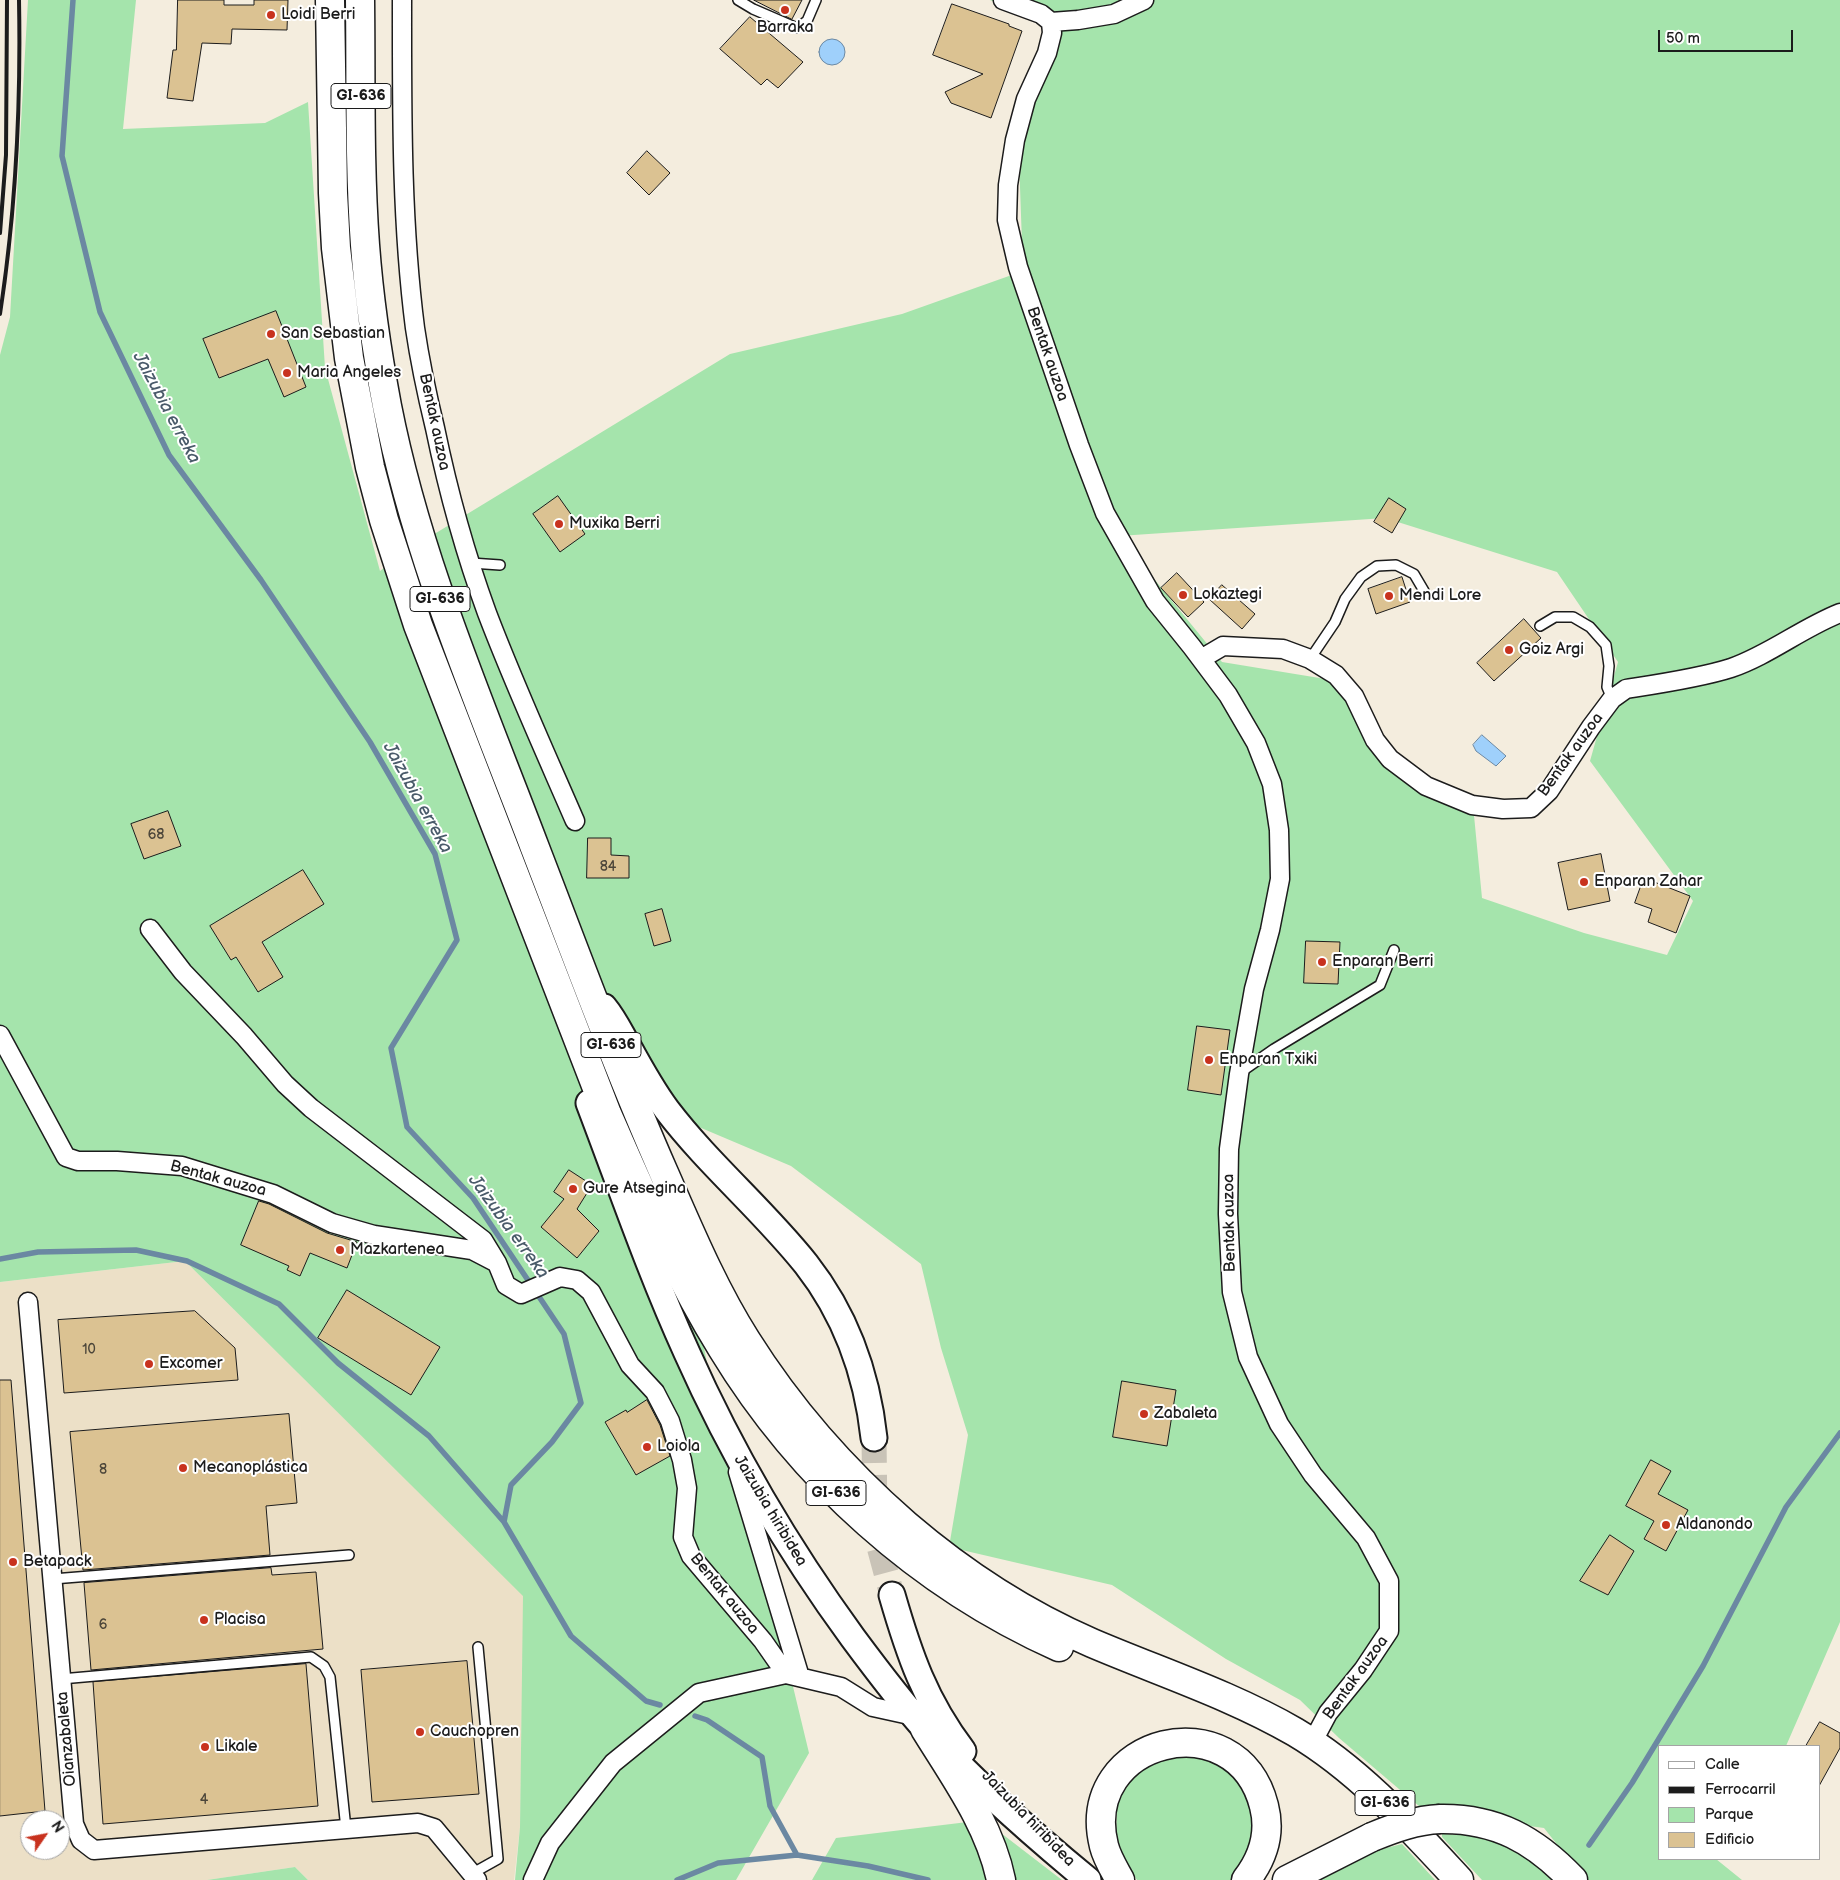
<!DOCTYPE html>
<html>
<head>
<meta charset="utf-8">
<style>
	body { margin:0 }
	#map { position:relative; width:1840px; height:1880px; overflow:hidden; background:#f4edde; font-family:"Balsamiq Sans",sans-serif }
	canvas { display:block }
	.legend { position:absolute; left:1658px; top:1745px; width:162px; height:115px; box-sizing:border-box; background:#fff; border:1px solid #a4a4a4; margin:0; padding:6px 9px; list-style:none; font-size:15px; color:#1c1c1c }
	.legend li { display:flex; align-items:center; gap:10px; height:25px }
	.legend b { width:25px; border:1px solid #a4a4a4 }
	.north { position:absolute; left:20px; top:1810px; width:50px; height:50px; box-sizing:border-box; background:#fff; border:1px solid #a4a4a4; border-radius:50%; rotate:57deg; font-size:14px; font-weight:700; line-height:20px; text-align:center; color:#1c1c1c }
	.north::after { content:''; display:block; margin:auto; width:18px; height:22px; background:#c8321e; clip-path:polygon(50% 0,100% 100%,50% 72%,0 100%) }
	.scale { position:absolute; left:1658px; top:30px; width:135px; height:22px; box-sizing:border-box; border:2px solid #1c1c1c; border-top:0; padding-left:6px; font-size:15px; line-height:18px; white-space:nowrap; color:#1c1c1c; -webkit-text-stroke:4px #fff; paint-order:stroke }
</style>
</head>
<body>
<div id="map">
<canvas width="1840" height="1880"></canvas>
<ul class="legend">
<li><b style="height:6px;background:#fff"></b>Calle</li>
<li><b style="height:6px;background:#1c1c1c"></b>Ferrocarril</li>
<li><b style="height:14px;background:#a5e4ac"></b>Parque</li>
<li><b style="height:14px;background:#dbc292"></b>Edificio</li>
</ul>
<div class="north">N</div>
<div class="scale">50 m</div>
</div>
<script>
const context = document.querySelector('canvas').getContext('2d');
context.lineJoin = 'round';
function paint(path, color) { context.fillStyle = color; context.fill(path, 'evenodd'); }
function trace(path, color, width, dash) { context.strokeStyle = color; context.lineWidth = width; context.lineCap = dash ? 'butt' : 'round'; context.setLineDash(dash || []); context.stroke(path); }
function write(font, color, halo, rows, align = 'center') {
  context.font = font + ' "Balsamiq Sans",sans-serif'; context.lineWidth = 4; context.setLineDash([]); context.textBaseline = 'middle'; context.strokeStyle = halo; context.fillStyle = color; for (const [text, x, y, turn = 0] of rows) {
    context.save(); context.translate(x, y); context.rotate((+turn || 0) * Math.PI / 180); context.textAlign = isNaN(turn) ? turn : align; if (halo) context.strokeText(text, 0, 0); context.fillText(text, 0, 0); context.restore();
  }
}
const built = new Path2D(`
	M185 1261 524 1596 520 1827 514 1880H308L295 1867 207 1880H0V1282ZM30 1820H60V1850H30Z`);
const green = new Path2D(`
	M28 0H136L123 129 265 123 308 102 325 368 380 571 413 547 730 354 902 314 1023 271 1018 131 1051 25 990 0H1840V1622L1786 1746H1659V1859H1716L1742 1880H1585L1544 1828 1426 1812 1339 1738 1300 1700 1226 1659 1112 1585 949 1547 968 1435 941 1348 921 1264 791 1166 654 1108 725 1449 776 1616 809 1753 736 1880H515L520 1827 523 1596 185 1261 0 1282V355L10 317ZM1385 518 1557 572 1618 662 1590 761 1693 901 1667 955 1584 933 1482 898 1473 805 1387 749 1356 684 1222 662 1119 536Z
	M1190 1755 1217 1763 1241 1780 1254 1804V1837L1248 1862 1231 1880H1137L1128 1868 1116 1840 1117 1807 1123 1785 1139 1768 1165 1756Z
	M984 1820 1062 1880H812L836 1838Z
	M1442 1834 1484 1836 1530 1857 1556 1880H1482L1442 1837Z
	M1402 1844 1435 1880H1311L1381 1846 1382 1849Z
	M295 1867 308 1880H207Z`);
const water = new Path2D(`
	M819 52a13 13 0 1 1 26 0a13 13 0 1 1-26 0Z
	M1482 735 1506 756 1496 766 1476 751 1473 745Z`);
const stream = new Path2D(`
	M73 0 62 156 100 312 169 455 261 580 370 742 435 854 457 940 391 1048 407 1127 473 1198 564 1334 581 1403 552 1442 511 1485 504 1522 571 1636 646 1701 660 1705
	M0 1259 38 1252 136 1250 187 1261 279 1304 338 1363 429 1436 504 1522
	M695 1716 707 1720 762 1757 770 1806 797 1855 868 1866 928 1880
	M1589 1845 1632 1783 1703 1666 1786 1507 1840 1433
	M677 1880 718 1863 797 1855`);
const building = new Path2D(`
	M178 0H224V5H254V0H288L287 30 232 29 231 44 202 43 193 101 167 98 173 50H176Z
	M754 0H802L792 19Z
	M952 4 1009 24V26L1022 31 991 118 951 103 945 92 983 74 933 55Z
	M750 17 803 62 778 88 767 79 761 85 720 49Z
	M647 151 670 173 649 195 627 173Z
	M276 311 306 387 284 397 268 359 219 378 203 339Z
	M558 496 585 534 560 552 533 514Z
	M1389 498 1406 509 1392 533 1374 522Z
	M1177 573 1204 602 1188 617 1161 588Z
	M1402 577 1410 602 1376 614 1368 589Z
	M1222 585 1255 614 1242 629 1209 599Z
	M1524 619 1541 638 1494 681 1477 663Z
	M168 811 181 846 144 859 131 824Z
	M588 838H611V855L629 856V878H587Z
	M1601 854 1610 901 1568 910 1558 863Z
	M303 870 324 904 262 942 283 977 258 992 236 957 231 960 210 926Z
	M1644 878 1690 896 1676 933 1648 922 1652 909 1635 903Z
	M662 909 671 941 654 946 645 914Z
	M1306 941 1340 942 1338 984 1304 983Z
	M1197 1026 1230 1030 1221 1095 1188 1090Z
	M569 1170 592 1185 577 1209 599 1231 577 1258 541 1227 564 1199 554 1192Z
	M259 1201 269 1204 327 1233 357 1242 347 1268 310 1253 300 1276 287 1270 289 1266 241 1245Z
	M347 1290 440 1347 411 1395 318 1338Z
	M195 1311 235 1348 238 1380 64 1393 58 1320Z
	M0 1380H11L45 1811 0 1816Z
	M1122 1381 1176 1390 1167 1446 1113 1437Z
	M647 1400 660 1425 670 1456 636 1475 605 1422 626 1410 627 1412Z
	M289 1414 297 1503 266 1506 270 1555 83 1570 70 1432Z
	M1651 1460 1671 1471 1658 1494 1688 1510 1666 1551 1644 1539 1654 1521 1626 1506Z
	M1610 1535 1634 1551 1608 1595 1580 1581Z
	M271 1568 272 1575 316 1572 323 1649 91 1670 84 1583Z
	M467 1661 479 1794 372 1802 361 1670Z
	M306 1664 318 1806 103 1824 93 1682Z
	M1820 1722 1840 1733V1748L1819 1786V1746H1806Z`);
const secondaryTunnel = new Path2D(`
	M874 1438 875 1517 878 1543 892 1595`);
const service = new Path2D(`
	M738 0 753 9 797 28 807 21 816 0
	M471 563 500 565
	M1540 626 1555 617H1573L1590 627 1606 645 1609 666 1607 687 1612 699
	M1310 659 1335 622 1345 599 1361 577 1377 566 1396 565 1414 574 1424 591
	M1241 1072 1274 1049 1380 985 1394 950
	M53 1579 349 1555
	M61 1679 311 1657 324 1666 330 1677 346 1829
	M473 1873 498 1859 478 1647`);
const minor = new Path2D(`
	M402 0C402 109 401 219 415 328 420 362 427 395 435 428 448 491 465 553 487 613 514 684 545 752 575 821
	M1003 0 1041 14 1051 22 1078 20 1114 14 1144 0
	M1051 22 1052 33 1047 53 1026 99 1015 140 1008 185 1007 220 1018 267 1079 445 1105 513 1155 601 1192 647 1228 695 1256 743 1272 784 1279 830 1280 879 1270 930 1254 989 1239 1074 1229 1149 1228 1214 1232 1292 1248 1357 1279 1424 1313 1475 1366 1538 1389 1581V1631L1363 1670 1328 1713 1312 1743
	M1201 659 1223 646 1283 649 1310 659 1336 675 1354 696 1375 740 1390 759 1426 786 1472 805 1503 809 1531 808 1549 791 1591 727 1612 699 1626 689C1658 684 1700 678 1731 668 1769 655 1802 628 1840 613
	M150 929 183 972 244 1036 285 1084 311 1108 483 1240 497 1263 506 1285 521 1294 560 1277 577 1280 591 1292 630 1365 655 1392 670 1421 682 1460 687 1488 683 1537 691 1556 763 1641 786 1674
	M0 1035 66 1157 78 1161H117L182 1166 273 1194 332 1223 374 1235 472 1250 497 1263
	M28 1302 74 1824 81 1840 94 1850 418 1823 434 1828 477 1880
	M738 1472 800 1677
	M533 1880 550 1843 613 1763 699 1693 786 1674 841 1687 873 1707 914 1716`);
const secondary = new Path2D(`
	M604 1007C614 1019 620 1032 628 1046 640 1068 652 1090 667 1110 709 1165 763 1210 806 1264 846 1315 867 1374 874 1438
	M589 1103C621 1187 650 1272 687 1353 732 1454 788 1549 853 1638 876 1669 900 1701 926 1730 976 1785 1031 1833 1088 1880
	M892 1595C909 1654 925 1701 963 1751`);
const primary = new Path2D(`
	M330 0 333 193 336 248 349 358 370 467 384 520 418 625 607 1114C642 1193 676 1274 722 1348 801 1478 920 1585 1059 1647
	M360 0C361 81 359 164 365 245 369 299 377 353 387 406 417 559 480 703 535 848 577 957 617 1066 664 1173 689 1230 713 1288 746 1340 790 1410 844 1471 906 1525 961 1572 1025 1614 1092 1643 1160 1672 1231 1695 1295 1732 1359 1770 1409 1826 1459 1880`);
const trunk = new Path2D(`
	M925 1729C954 1776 990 1825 1001 1880
	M1440 1819C1496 1818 1535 1840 1573 1880
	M1120 1880C1114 1869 1107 1858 1104 1846 1077 1738 1237 1699 1264 1806 1271 1833 1263 1858 1246 1880
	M1287 1880 1372 1837`);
const rail = new Path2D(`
	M0 233 6 155 7 0
	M0 314C16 210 21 105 19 0`);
const trunkBridge = new Path2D(`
	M1372 1837C1394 1828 1416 1820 1440 1819`);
const markers = [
	[785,10,5,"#c8321e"],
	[271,15,5,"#c8321e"],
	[271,334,5,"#c8321e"],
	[287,373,5,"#c8321e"],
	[559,524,5,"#c8321e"],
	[1183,595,5,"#c8321e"],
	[1389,596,5,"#c8321e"],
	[1509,650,5,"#c8321e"],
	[1584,882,5,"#c8321e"],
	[1322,962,5,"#c8321e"],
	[1209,1060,5,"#c8321e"],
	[573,1189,5,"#c8321e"],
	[340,1250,5,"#c8321e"],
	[149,1364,5,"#c8321e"],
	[1144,1414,5,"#c8321e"],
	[647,1447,5,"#c8321e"],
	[183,1468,5,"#c8321e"],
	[1666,1525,5,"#c8321e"],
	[13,1562,5,"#c8321e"],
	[204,1620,5,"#c8321e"],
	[420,1732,5,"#c8321e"],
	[205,1747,5,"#c8321e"]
];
const numberNames = [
	["68",156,835],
	["84",608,867],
	["10",89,1350],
	["8",103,1470],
	["6",103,1625],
	["4",204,1800]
];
const shields = [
	[361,96,60],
	[440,599,60],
	[611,1045,60],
	[836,1493,60],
	[1385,1803,60]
];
const shieldNames = [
	["GI-636",361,96],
	["GI-636",440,599],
	["GI-636",611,1045],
	["GI-636",836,1493],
	["GI-636",1385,1803]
];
const poiNames = [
	["Loidi Berri",281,15],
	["Barraka",785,28,"center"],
	["San Sebastian",281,334],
	["Maria Angeles",297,373],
	["Muxika Berri",569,524],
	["Lokaztegi",1193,595],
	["Mendi Lore",1399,596],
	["Goiz Argi",1519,650],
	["Enparan Zahar",1594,882],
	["Enparan Berri",1332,962],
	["Enparan Txiki",1219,1060],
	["Gure Atsegina",583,1189],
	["Mazkartenea",350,1250],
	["Excomer",159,1364],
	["Zabaleta",1154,1414],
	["Loiola",657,1447],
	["Mecanoplástica",193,1468],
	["Aldanondo",1676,1525],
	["Betapack",23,1562],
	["Placisa",214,1620],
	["Cauchopren",430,1732],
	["Likale",215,1747]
];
const streetNames = [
	["Bentak auzoa",1047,354,71],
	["Bentak auzoa",434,422,78],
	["Bentak auzoa",1571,755,-54],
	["Bentak auzoa",218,1179,15],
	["Bentak auzoa",1230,1223,-91],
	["Jaizubia hiribidea",770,1511,59],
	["Bentak auzoa",724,1594,51],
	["Bentak auzoa",1356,1678,-54],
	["Oianzabaleta",67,1739,-95],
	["Jaizubia hiribidea",1028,1819,46]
];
const waterNames = [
	["Jaizubia erreka",166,408,62],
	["Jaizubia erreka",417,798,61],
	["Jaizubia erreka",508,1227,54]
];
paint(built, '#ece0c7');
paint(green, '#a5e4ac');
paint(water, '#9fd0fb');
trace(water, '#6b88a2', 1);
trace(stream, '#6b88a2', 5.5);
paint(building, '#dbc292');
trace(building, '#1c1c1c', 1);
trace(secondaryTunnel, '#c9c3b7', 25, [25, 12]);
trace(service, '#1c1c1c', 12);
trace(minor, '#1c1c1c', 21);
trace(secondary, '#1c1c1c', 29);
trace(primary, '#1c1c1c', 31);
trace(trunk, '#1c1c1c', 31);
trace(service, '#fff', 9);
trace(minor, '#fff', 18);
trace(secondary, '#fff', 25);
trace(primary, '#fff', 28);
trace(trunk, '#fff', 28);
trace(rail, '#1c1c1c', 4);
trace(trunkBridge, '#1c1c1c', 31, []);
trace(trunkBridge, '#fff', 28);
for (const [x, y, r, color] of markers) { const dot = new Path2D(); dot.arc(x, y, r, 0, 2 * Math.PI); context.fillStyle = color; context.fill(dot); trace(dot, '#fff', 2); }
write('14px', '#4c463a', null, numberNames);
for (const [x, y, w] of shields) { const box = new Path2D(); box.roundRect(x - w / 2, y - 12.5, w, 25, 4); context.fillStyle = '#fff'; context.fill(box); trace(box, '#1c1c1c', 1); }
write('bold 15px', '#1c1c1c', null, shieldNames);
write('16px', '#1c1c1c', '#fff', poiNames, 'left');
write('16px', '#1c1c1c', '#fff', streetNames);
write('italic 18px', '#4a5b6a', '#fff', waterNames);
</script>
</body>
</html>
